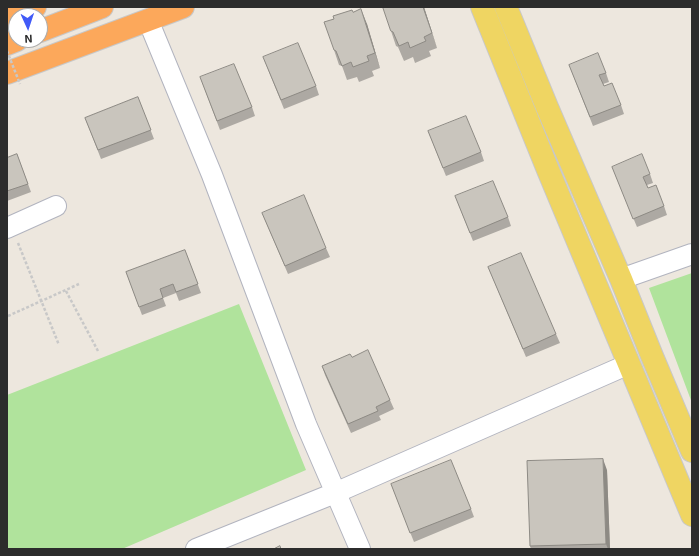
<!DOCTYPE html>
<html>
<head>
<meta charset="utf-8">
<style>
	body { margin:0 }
	#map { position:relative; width:699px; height:556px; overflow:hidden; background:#ede7de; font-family:"Exo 2",sans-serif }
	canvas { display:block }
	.frame { position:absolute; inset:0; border:8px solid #2c2c2c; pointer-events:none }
	.north { position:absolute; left:8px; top:8px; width:40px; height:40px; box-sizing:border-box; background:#fff; border:1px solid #ababab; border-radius:50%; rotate:177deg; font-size:11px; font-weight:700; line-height:16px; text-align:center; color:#2c2c2c }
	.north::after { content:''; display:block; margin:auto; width:14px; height:18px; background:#415af7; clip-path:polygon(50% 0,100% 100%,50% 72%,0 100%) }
</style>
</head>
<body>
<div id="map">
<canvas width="699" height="556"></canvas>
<div class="frame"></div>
<div class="north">N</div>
</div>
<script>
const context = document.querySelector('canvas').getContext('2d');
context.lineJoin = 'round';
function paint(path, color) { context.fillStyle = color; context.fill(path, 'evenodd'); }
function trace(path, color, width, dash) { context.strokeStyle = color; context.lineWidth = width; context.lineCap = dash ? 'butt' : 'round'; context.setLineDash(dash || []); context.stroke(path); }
const green = new Path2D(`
	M692 273V403L649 288Z
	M239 304 306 470 122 549H7V395Z`);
const path = new Path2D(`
	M18 243 59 345
	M66 291 98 351
	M8 316 79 284`);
const minor = new Path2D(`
	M148 20 212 175 306 424 360 549
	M7 228 56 206
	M621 279 692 254
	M196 549 335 493 629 364`);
const major = new Path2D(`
	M482 7 548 170 692 515
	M506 7 547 107 621 279 652 356 692 451`);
const highway = new Path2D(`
	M7 18 35 7
	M40 31 102 7
	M7 44 17 40
	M7 73 183 7`);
const pathBridge = new Path2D(`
	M7 51 20 84`);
const wall = new Path2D(`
	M383 7H424L437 48 429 51 431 56 415 63 413 57 404 61 398 47 396 46Z
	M353 12 367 24 380 68 372 71 374 76 359 82 357 77 347 80 342 66 339 65 334 50Z
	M263 57 316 86 319 95 284 109Z
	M569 65 606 73 609 82 603 84 604 86 621 105 624 114 593 126Z
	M200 77 252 107 255 116 220 130Z
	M138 97 154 139 101 159 85 118Z
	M428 131 481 152 484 161 446 176Z
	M17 154 31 192 7 201V158Z
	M612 167 650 174 653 183 647 185 648 188 664 206 667 215 637 227Z
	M455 196 508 217 511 226 473 241Z
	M262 213 326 248 330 257 288 274Z
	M185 250 201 293 179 301 176 293 163 298 166 306 142 315 126 272Z
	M488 267 556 334 560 343 526 357Z
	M352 357 390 400 394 409 379 416 381 420 351 433 325 375 322 366Z
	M607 470 610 549H531L530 546Z
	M391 484 471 509 474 517 414 542Z`);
const shadedWall = new Path2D(`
	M423 7H424L437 48 432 33Z
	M361 9 367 24 380 68 375 53Z
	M603 459 607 470 610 549H608L606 544Z`);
const building = new Path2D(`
	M383 7H423L432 33 424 37 426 41 410 48 408 42 399 46 393 32 391 31Z
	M361 9 375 53 367 56 369 61 353 67 351 62 342 66 336 51 334 50 324 22 334 19 333 16 352 10 353 12Z
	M298 43 316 86 281 100 263 57Z
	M598 53 606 73 599 75 604 86 612 83 621 105 590 117 569 65Z
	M234 64 252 107 217 121 200 77Z
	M138 97 151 130 98 150 85 118Z
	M466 116 481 152 443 168 428 131Z
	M17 154 28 184 7 191V158Z
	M642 154 650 174 643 177 648 188 656 185 664 206 633 219 612 167Z
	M493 181 508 217 470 233 455 196Z
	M304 195 326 248 285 266 262 213Z
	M185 250 198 284 176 292 173 284 160 289 163 298 139 307 126 272Z
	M521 253 556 334 523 349 488 267Z
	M368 350 390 400 376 407 378 411 348 424 322 366 350 354 352 357Z
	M603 459 606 544 530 546 527 461Z
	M451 460 471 509 410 533 391 484Z
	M280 546 281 549H274Z`);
paint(green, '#b0e39c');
trace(minor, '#b2b4bf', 22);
trace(major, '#c8c8c8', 24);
trace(highway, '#c8c8c8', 24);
trace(path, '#c8c8c8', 2.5, [3, 2]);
trace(minor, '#fff', 20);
trace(major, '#efd562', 22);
trace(highway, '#fca85b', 22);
trace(pathBridge, '#c8c8c8', 2.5, [3, 2]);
paint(wall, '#ada9a3');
paint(shadedWall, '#8d8a84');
paint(building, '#c9c5bd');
trace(building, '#8d8a84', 1);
</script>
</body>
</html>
